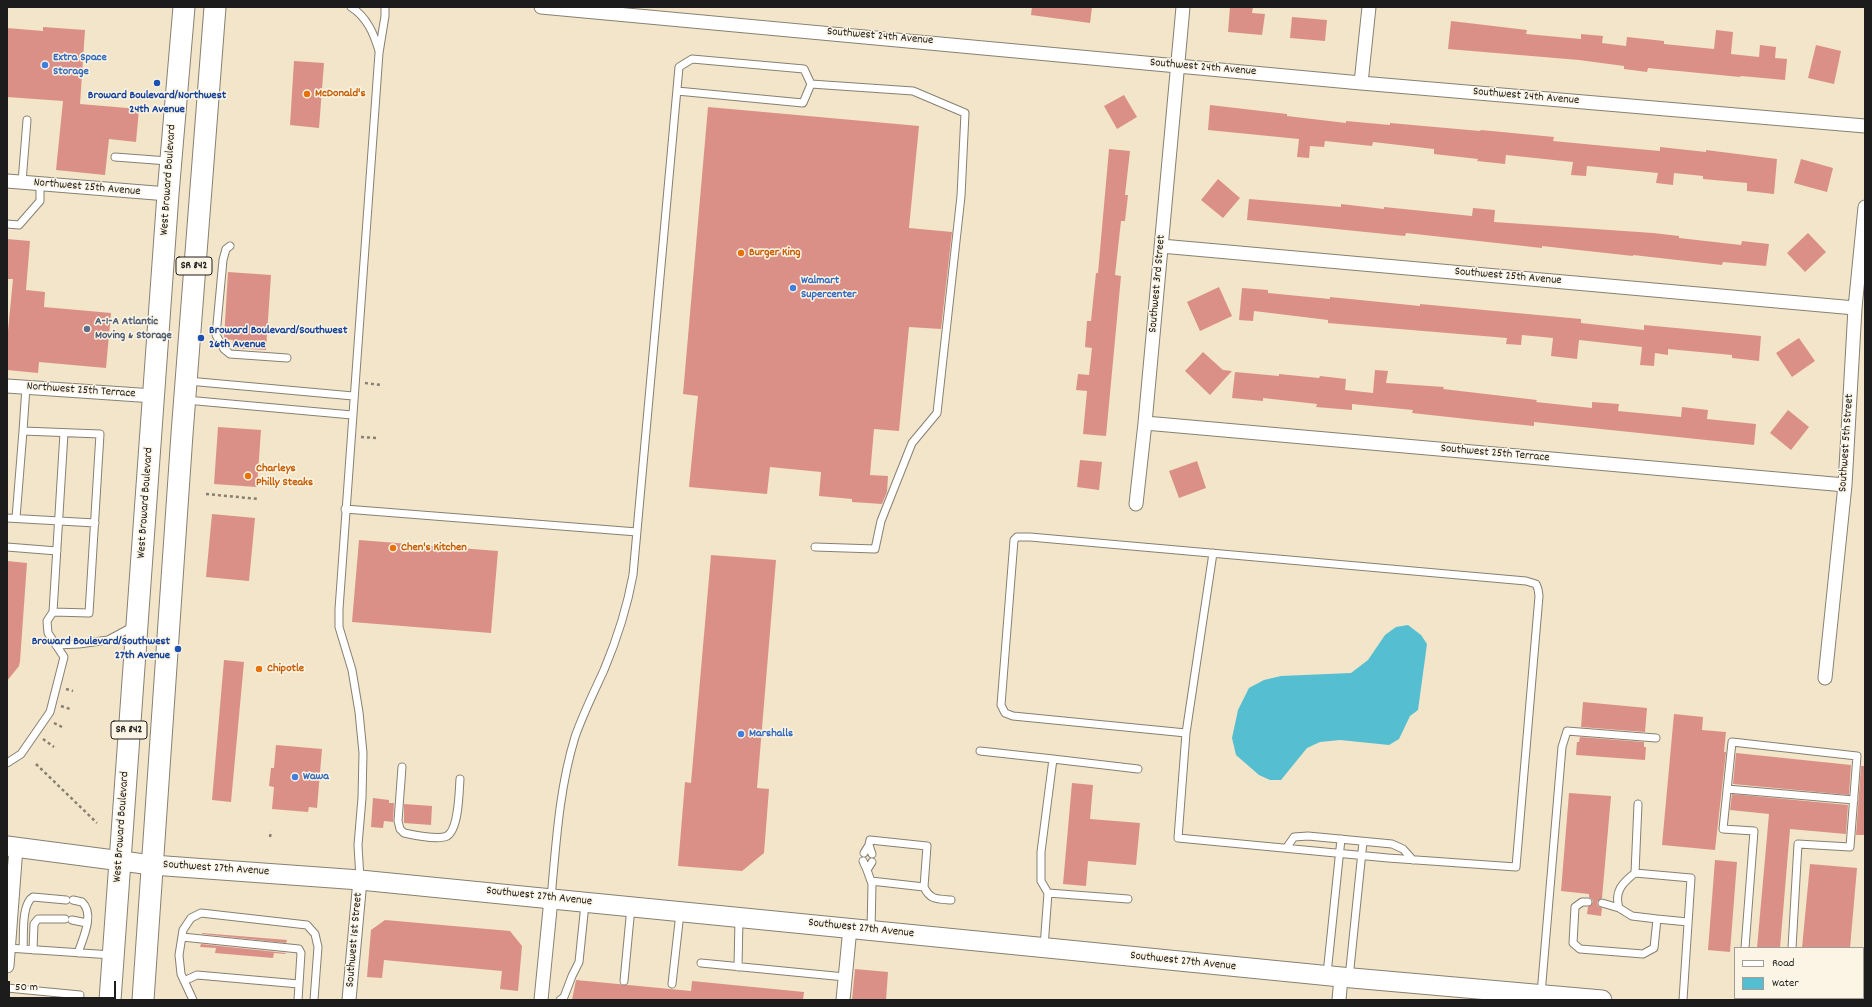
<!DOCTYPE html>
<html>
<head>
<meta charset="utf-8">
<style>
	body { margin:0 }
	#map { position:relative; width:1872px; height:1007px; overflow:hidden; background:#f2e5c9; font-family:Dekko,sans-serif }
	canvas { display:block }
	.frame { position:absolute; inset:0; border:8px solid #1c1c1c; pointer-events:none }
	.legend { position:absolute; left:1734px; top:947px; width:130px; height:52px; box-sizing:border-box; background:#fcf5e5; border:1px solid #a29e95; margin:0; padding:5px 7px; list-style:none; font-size:12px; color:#1c1c1c }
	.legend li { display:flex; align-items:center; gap:8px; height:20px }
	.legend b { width:20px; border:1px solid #a29e95 }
	.scale { position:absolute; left:8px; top:981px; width:108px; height:18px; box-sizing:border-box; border:2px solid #1c1c1c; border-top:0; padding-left:5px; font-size:12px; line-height:14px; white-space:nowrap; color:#1c1c1c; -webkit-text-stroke:3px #fcf5e5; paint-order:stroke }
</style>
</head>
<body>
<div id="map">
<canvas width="1872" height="1007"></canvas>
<div class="frame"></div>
<ul class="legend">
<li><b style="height:5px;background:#fff"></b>Road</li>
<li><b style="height:11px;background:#55bed1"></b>Water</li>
</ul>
<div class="scale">50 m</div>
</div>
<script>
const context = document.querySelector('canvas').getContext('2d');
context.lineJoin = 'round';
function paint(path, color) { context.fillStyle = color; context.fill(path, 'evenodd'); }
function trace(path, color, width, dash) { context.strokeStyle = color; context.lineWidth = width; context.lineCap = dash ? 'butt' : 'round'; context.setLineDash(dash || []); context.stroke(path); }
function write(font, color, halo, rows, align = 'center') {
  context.font = font + ' Dekko,sans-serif'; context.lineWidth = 3; context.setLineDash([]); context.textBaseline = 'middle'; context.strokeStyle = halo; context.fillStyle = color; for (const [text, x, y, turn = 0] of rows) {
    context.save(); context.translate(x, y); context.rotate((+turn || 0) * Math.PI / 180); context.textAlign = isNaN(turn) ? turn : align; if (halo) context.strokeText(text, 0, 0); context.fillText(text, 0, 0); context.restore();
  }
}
const water = new Path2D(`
	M1408 625 1421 635 1427 644 1418 710 1410 716 1399 739 1389 745 1340 740 1320 742 1307 748 1281 780H1270L1259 775 1236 755 1232 738 1238 710 1249 688 1264 680 1281 676 1351 673 1368 660 1385 635 1396 627Z`);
const building = new Path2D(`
	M1032 7H1092L1090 23 1031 15Z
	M1230 7H1253L1252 13 1265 14 1262 35 1228 32Z
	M1292 17 1327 20 1325 41 1290 38Z
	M1451 21 1527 30 1526 34 1581 39V34L1603 36 1602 43 1626 46 1627 37 1664 41V44L1714 49 1716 30 1733 32 1731 54 1759 57 1760 45 1776 47 1775 58 1787 59 1785 80 1741 76 1740 77 1648 68 1647 72 1624 69V66L1579 60 1448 49Z
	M43 27 85 30 80 104 139 109 136 142 109 139 105 175 56 170 63 101 7 97V28L43 31Z
	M1816 45 1841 51 1834 84 1808 78Z
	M294 61 324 63 319 128 290 125Z
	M1124 95 1137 117 1117 129 1104 106Z
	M1210 105 1287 114V116L1346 123V121L1390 125V123L1480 131 1481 130 1554 137 1553 141 1616 147 1660 151V147L1706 152V150L1777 159 1774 194 1747 191V183L1703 179V176L1674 173 1673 185 1656 183 1658 173 1587 166 1586 176 1571 175 1573 162 1506 155 1505 164 1477 161 1478 159 1434 154V149L1373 142 1372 146 1325 141 1324 147 1310 146 1309 158 1297 157 1299 139 1208 130Z
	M708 107 919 126 909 228 952 232 941 329 909 327 899 431 874 429 870 475 888 476 887 492 882 504 852 502V499L819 496 821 472 770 467 767 494 689 487 698 396 683 394Z
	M1109 149 1130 151 1125 195H1128L1125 221H1121L1115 275 1121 276 1106 436 1083 434 1087 391 1076 390 1078 374 1089 375 1092 348 1085 347 1087 321H1091L1096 273H1098Z
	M1801 159 1833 168 1827 192 1794 183Z
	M1218 179 1240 198 1223 218 1201 200Z
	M1249 199 1341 207V204L1384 209V207L1472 216 1473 208 1495 210 1494 222 1653 233 1679 236V238L1741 245 1742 241 1769 244 1766 266 1723 262 1722 265 1633 255V256L1542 246V248L1406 233 1405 236 1247 220Z
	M1808 233 1826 252 1805 272 1787 253Z
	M7 239 30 241 26 290 45 292 44 307 111 313 106 368 39 362 38 373 7 370V341L13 279H7Z
	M228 272 271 275 266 350 232 348 233 340 224 339Z
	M1219 287 1232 316 1200 331 1187 302Z
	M1242 288 1268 290V293L1330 299V297L1420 306V304L1581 319V323L1644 330V325L1761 336 1759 361 1732 358V355L1668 349V355L1655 353 1654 366 1640 365 1642 347 1579 340 1577 359 1551 356 1553 338 1522 335 1521 345 1506 344 1507 338 1328 323V320L1254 311 1253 321 1239 320Z
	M1799 338 1815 361 1792 377 1776 353Z
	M1203 352 1223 370 1232 371 1210 395 1185 371Z
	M1375 370 1388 371 1386 383 1444 387 1443 389 1537 400 1536 402 1592 408V402L1619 404 1618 411 1681 417 1682 407 1708 410 1707 419 1756 424 1754 445 1534 422V426L1485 421 1412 413 1413 410 1352 404V410L1316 407 1317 404 1263 398V401L1232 398 1235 372 1279 376V374L1319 378 1320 376 1346 379 1345 390 1373 393Z
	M1788 410 1809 427 1791 450 1770 433Z
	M218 427 261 430 257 487 214 484Z
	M1080 460 1102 462 1099 490 1077 487Z
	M1197 461 1206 488 1179 498 1169 471Z
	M212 514 255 518 249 581 206 577Z
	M359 540 498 551 491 633 352 622Z
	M711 555 776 560 757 788 769 789 764 853 742 871 678 866 685 782 691 783Z
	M7 561 27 563 20 661 19 666 7 681Z
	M224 660 244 662 231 802 212 800Z
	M1583 702 1647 708 1645 732 1581 727Z
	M1674 714 1703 717 1702 730 1726 732 1724 752H1726L1715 850 1662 845Z
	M1580 737 1644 742V747H1646L1645 760 1576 755 1577 742H1579Z
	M276 745 322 749 317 808 309 807 308 812 272 809 274 787 269 786 271 768H274Z
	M1736 753 1851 765 1849 795 1733 784Z
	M1861 766H1865V835H1856Z
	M1072 783 1093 785 1090 819 1140 823 1136 865 1088 861 1086 886 1063 884Z
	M1569 793 1611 796 1602 898 1597 902 1598 906 1602 908 1601 916 1587 914 1588 907 1593 902 1592 899 1589 897V894L1561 891Z
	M1732 794 1848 805 1846 834 1790 829 1780 948H1757L1769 814 1730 810Z
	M373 798 389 800V803H394L393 822 384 821 383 828 371 827Z
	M404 804 432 806 431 825 404 823Z
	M1715 860 1737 862 1730 952 1708 950Z
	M1810 864 1857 868 1850 948H1802Z
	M385 920 510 931 522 946 518 991 500 989 502 971 384 960 382 978 367 977 371 930Z
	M202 933 287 940 286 943 202 934Z
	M201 944 286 953 285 954 274 953 273 958 215 953 216 948 200 947Z
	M855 969 888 972 886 1000H852Z
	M576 980 691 991 692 981 804 992 803 1000H572Z`);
const path = new Path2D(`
	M365 383 381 385
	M361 437 376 438
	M206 494 259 499
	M66 689 73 691
	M61 706 70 709
	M54 723 62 727
	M43 739 54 747
	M36 764 97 823
	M270 837 271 831`);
const lane = new Path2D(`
	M351 7C367 17 374 34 379 51
	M677 91 803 103 811 84
	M115 157 168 161
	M22 182 27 120
	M7 224 19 225 40 201V184
	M230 246 226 249 223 260 216 335 224 349 230 354 287 358
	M188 381 353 396
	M186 400 352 415
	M345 509 637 532
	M7 518 95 523
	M16 518 23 431
	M7 547 57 551
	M53 612 64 433
	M56 645 79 644 108 640 134 626
	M1186 733 1178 838 1388 858 1516 867 1539 596 1538 589 1536 584 1526 581 1030 537H1017L1014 540 1001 705 1005 713 1013 716 1186 733 1213 553
	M980 751 1053 759 1041 852V881L1048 893
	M1053 759 1138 769
	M7 763 21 754 50 712 64 657 48 633 47 621 53 612 89 613 100 434 23 431 26 387
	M402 767 398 821 400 829 404 833C413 835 439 840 447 836 459 829 459 792 460 779
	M1727 789 1854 800
	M1638 804 1635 873 1691 878 1683 1000
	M869 845 870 840 927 846 924 887 871 881
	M1287 847 1294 837 1308 836 1392 844 1403 849 1413 860
	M864 853 869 845 872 854
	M863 861 867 870 872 862
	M867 870 872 884 871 930
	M1635 873C1622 883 1614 892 1619 908L1632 916 1657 919
	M360 879 358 845 362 798 363 753 359 712 352 670 339 627V609L379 53 385 16V7
	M924 887C930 900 937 899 951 900
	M551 898C556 845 559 789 575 737 583 714 594 692 604 670 617 639 627 608 633 575L679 67 692 59 804 69 811 84 913 91 965 113 961 196 937 413 912 443 881 521 875 549 815 547
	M73 900 82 902C95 914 83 938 78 953
	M1588 902H1582L1575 907 1573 943 1580 949 1643 954 1654 948 1657 919 1688 922
	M1602 903 1619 908
	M72 920 87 923
	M182 937 299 949 301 953 298 1000
	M1044 947 1048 893 1128 899
	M8 948 112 955
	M1745 948 1754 831 1723 829 1732 742 1857 756 1850 847 1798 844 1792 948
	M23 949C24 936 21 904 33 897L66 900
	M33 950 34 924 38 919H65
	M701 963 845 977
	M738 967 739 919
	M1327 974 1341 839
	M1349 978 1363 842
	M184 981 197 975 299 984
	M624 981 631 907
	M672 984 680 913
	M7 988 80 995
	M1541 994 1562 747 1567 731 1656 738
	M193 1000 181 974 179 955 183 930 191 918 201 913 307 925 315 934 318 947 314 1000
	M560 1000 564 997 572 976 579 962 585 904
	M1741 1000V998
	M1788 1000V998`);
const street = new Path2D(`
	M541 7 1361 83 1865 126
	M1361 83 1369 7
	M7 181 168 194
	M1161 246 1855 308
	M7 386 154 396
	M1145 423 1845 485
	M1136 504 1145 423 1183 7
	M1825 678 1845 485 1855 308 1865 207
	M7 966 16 847
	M349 1000 360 880
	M541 1000 551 899
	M843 1000 850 928
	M1339 1000 1341 977`);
const secondary = new Path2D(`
	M7 846 152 865 360 880 1341 977 1602 1000`);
const primary = new Path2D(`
	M110 1000 168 194 184 7
	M143 1000 182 434 215 7`);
const markers = [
	[45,65,4,"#3f7fe0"],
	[157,83,4,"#1a4fb4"],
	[307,94,4,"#e8710a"],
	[741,253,4,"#e8710a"],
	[793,288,4,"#3f7fe0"],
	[87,329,4,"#5c6f8a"],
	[201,338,4,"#1a4fb4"],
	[248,476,4,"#e8710a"],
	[393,548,4,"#e8710a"],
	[178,649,4,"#1a4fb4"],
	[259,669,4,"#e8710a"],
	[741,734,4,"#3f7fe0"],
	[295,777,4,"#3f7fe0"]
];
const shields = [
	[194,266,36],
	[129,730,36]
];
const shieldNames = [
	["SR 842",194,266],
	["SR 842",129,730]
];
const streetNames = [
	["Southwest 24th Avenue",880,37,5],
	["Southwest 24th Avenue",1203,68,5],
	["Southwest 24th Avenue",1526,97,5],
	["West Broward Boulevard",169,180,-86],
	["Northwest 25th Avenue",87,188,5],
	["Southwest 25th Avenue",1508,277,5],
	["Southwest 3rd Street",1158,284,-85],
	["Northwest 25th Terrace",81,391,4],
	["Southwest 5th Street",1847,443,-86],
	["Southwest 25th Terrace",1495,454,5],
	["West Broward Boulevard",146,503,-86],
	["West Broward Boulevard",122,827,-86],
	["Southwest 27th Avenue",216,869,4],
	["Southwest 27th Avenue",539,897,6],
	["Southwest 27th Avenue",861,929,6],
	["Southwest 1st Street",355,940,-85],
	["Southwest 27th Avenue",1183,962,6]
];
const shopNames = [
	["Extra Space",53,58],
	["Storage",53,72],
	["Walmart",801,281],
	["Supercenter",801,295],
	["Marshalls",749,734],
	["Wawa",303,777]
];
const foodNames = [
	["McDonald's",315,94],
	["Burger King",749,253],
	["Charleys",256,469],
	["Philly Steaks",256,483],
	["Chen's Kitchen",401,548],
	["Chipotle",267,669]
];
const transitNames = [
	["Broward Boulevard/Northwest",157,96],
	["24th Avenue",157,110],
	["Broward Boulevard/Southwest",209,331,"left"],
	["26th Avenue",209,345,"left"],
	["Broward Boulevard/Southwest",170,642,"right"],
	["27th Avenue",170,656,"right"]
];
const serviceNames = [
	["A-1-A Atlantic",95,322],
	["Moving & Storage",95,336]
];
paint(water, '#55bed1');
paint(building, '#db9087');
trace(lane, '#878072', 9);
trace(street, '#878072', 15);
trace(secondary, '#878072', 21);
trace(primary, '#878072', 23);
trace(path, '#878072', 2.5, [3, 3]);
trace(lane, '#fff', 7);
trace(street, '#fff', 13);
trace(secondary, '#fff', 19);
trace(primary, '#fff', 21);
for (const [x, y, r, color] of markers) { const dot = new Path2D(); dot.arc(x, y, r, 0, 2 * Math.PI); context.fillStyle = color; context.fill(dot); trace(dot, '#fcf5e5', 1.5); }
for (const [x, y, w] of shields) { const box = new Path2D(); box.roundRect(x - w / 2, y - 9, w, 18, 3); context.fillStyle = '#fcf5e5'; context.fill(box); trace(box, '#1c1c1c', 1); }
write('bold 11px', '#1c1c1c', null, shieldNames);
write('12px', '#1c1c1c', '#fcf5e5', streetNames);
write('bold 12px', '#366cbe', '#fcf5e5', shopNames, 'left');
write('bold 12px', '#c56008', '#fcf5e5', foodNames, 'left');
write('bold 12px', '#164399', '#fcf5e5', transitNames);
write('bold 12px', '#4e5e75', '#fcf5e5', serviceNames, 'left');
</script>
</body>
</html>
